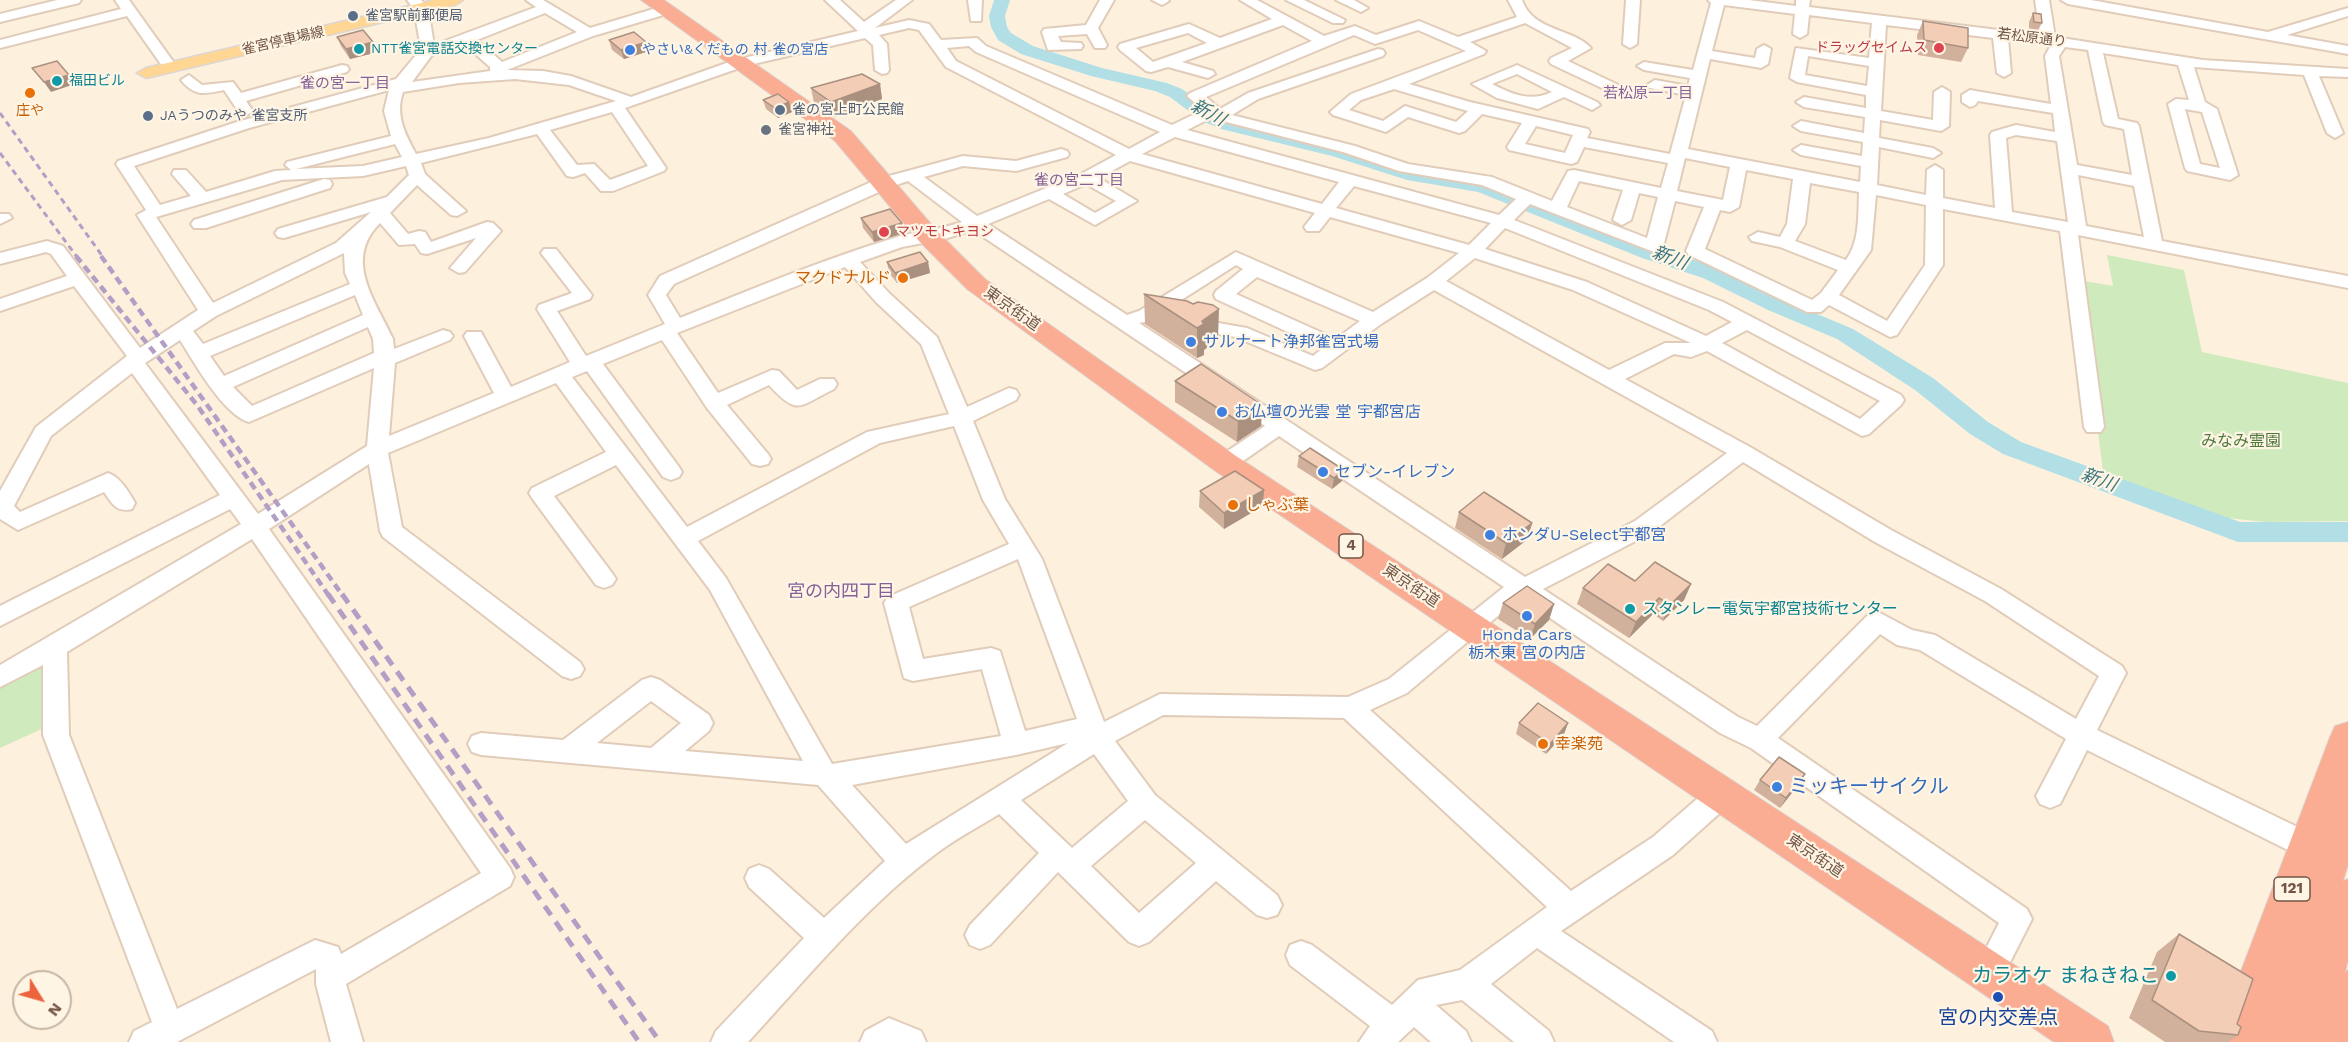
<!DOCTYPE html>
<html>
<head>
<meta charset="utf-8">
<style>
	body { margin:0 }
	#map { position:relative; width:2348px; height:1042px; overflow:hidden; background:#fdf1de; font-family:"Work Sans",sans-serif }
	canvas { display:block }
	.north { position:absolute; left:12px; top:970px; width:60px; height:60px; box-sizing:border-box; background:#fff5e5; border:2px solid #c7b5a5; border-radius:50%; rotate:127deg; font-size:16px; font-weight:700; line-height:24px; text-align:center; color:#735646 }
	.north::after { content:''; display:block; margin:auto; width:21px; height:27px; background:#ec643e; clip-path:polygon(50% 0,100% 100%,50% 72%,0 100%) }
</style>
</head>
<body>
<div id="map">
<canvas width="2348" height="1042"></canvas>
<div class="north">N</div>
</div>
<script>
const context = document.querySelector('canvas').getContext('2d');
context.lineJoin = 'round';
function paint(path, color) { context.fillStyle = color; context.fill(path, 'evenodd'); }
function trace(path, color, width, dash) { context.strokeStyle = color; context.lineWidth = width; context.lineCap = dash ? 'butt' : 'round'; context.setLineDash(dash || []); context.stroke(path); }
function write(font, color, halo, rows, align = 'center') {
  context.font = font + ' "Work Sans","Noto Sans JP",sans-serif'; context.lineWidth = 4.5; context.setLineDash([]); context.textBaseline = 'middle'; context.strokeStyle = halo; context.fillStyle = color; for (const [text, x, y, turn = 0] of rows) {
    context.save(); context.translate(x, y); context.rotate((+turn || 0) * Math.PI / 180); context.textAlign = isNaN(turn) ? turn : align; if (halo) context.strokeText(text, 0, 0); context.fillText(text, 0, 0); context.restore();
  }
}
const green = new Path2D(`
	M2107 255 2184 270 2202 352 2348 383V521L2265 522 2219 517 2103 472 2079 280 2113 286Z
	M47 656 46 727 0 748V682Z`);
const river = new Path2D(`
	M994 0H1010L1005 16 1007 27 1011 33 1033 46 1102 68 1167 83 1182 89 1216 113 1234 121 1346 148 1410 169 1490 183 1658 248 1719 268 1784 300 1853 329 1933 378 1988 422 2021 442 2240 522H2348V542H2238L2003 454 1970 434 1915 390 1837 339 1768 310 1703 278 1642 258 1478 192 1407 180 1332 156 1221 129 1202 121 1170 97 1155 91 1091 76 1021 54 998 40 991 27 989 16Z`);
const minor = new Path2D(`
	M57 0H81L79 3 0 22V14Z
	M115 0H129L177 67 175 70H165L127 16 0 48V40L121 9Z
	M407 0H421L428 8 434 45 536 7 526 0H543L590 28 660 7H670V13L593 36 507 70 543 71 571 76 631 97 735 60 858 31 825 0H840L864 22 896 0H912L875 28 909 20 929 24 941 40 977 38 986 46 1172 125 1203 110 1187 96 1190 93 1312 41 1283 25 1182 62 1213 71 1215 74 1208 78 1168 67 1151 72 1146 71 1120 50 1118 47 1120 44 1189 24 1220 38 1272 19 1240 0H1257L1324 36 1355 26 1376 35 1419 21 1458 37 1517 17 1508 0H1522C1533 32 1573 28 1591 48L1568 61 1633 92 1636 95 1633 98H1623L1551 64 1549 61 1551 58 1572 48 1525 23 1470 42 1486 51 1484 54 1409 84 1470 102 1588 129 1590 132 1587 138 1670 154 1686 95 1650 88 1647 85 1655 80 1688 86 1690 78 1644 70 1637 66 1644 62 1693 70 1711 3 1708 0H1749L1796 6V0H1810L1809 7 2040 35 2035 0H2049L2055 37 2203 60 2348 69V77L2319 76 2343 133 2335 138 2327 133 2304 75 2194 67 2205 102 2217 109 2238 175 2230 180 2187 171 2185 168 2168 104 2176 99 2189 100 2178 65 2103 53 2118 119 2137 123 2139 126 2162 241 2348 276V288L2078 235 2104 427 2101 432H2087L2084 427 2060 231 1943 209V265L1897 335 1890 337 1829 305 1821 312H1807L1689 255 1686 251 1704 207 1675 201 1663 247 1654 252 1530 204 1514 220 1723 302 1901 395 1904 400 1901 405 1869 434 1862 436 1707 351 1691 357 1674 354 1625 379 1750 447 1891 530 2001 589 2122 666 2126 673 2097 730 2318 837 2322 846 2318 855 2308 859 2298 855 2087 750 2060 804 2050 808 2040 804 2036 796 2066 739 1920 650 1897 645 1880 634 1778 738 2027 909 2032 919 2000 982 1989 987 1978 982 1974 972 1999 923 1751 748 1720 733 1522 599 1512 604 1407 693 1370 710 1571 891 1653 837 1712 786 1722 782 1732 786 1736 794 1732 802 1673 855 1561 931 1712 1031 1717 1042H1674L1537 948 1491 984 1549 1031 1554 1042H1514L1462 1000 1436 1005 1466 1031 1471 1042H1431L1414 1027 1398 1042H1359L1370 1026 1290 965 1286 955 1290 945 1301 941 1312 945 1392 1005 1418 980 1460 970 1547 907 1344 718 1163 715 1115 741 1155 795 1277 895 1282 905 1277 915 1267 918 1257 915 1216 881 1149 942 1139 946 1129 942 1058 872 990 945 980 949 970 945 965 935 970 925 1039 853 999 814C977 828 953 840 933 856 863 909 807 978 748 1042H711L716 1031 804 938 749 887 745 878 749 869 759 865 769 869 824 918 885 861 818 785 481 755 472 752 468 744 472 736 481 733 563 740 642 680 651 677 660 680 709 715 713 723 709 731 685 751 803 761 710 590 616 465 554 496 612 573 616 579 612 585 604 588 596 585 532 498 529 493 532 488 606 452 556 383 388 453 402 527 580 662 584 669 580 676 571 679 562 676 383 537 380 531 369 464 269 529 510 868 514 877 510 886 346 984 363 1042H331L316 984V969L177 1042H129L134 1031 152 1022 43 735V665L0 687V665L241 524 230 509 0 626V606L220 495 132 373 51 436 14 506 20 512 108 473C120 477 129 492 135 503L132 509C116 513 112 503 104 492L18 530 0 519V491L36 427 127 356 74 286 0 311V299L67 276 51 254 46 252 0 264V253L47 241 63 246 140 348 198 310 137 215 146 210 116 164 118 161 237 122 396 79 421 49 414 9ZM1724 5 1795 14 1793 34 1800 38 1807 34 1809 15 1872 23 1869 58 1796 48 1790 78 1797 82 1866 95V108L1804 97 1796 102 1804 107 1865 117 1864 133 1801 121 1793 126 1801 131 1863 142 1862 156 1801 145 1793 150 1801 155 1861 166 1860 182 1688 149 1710 59 1761 68 1768 64 1771 49 1764 45 1757 49 1755 58 1712 51ZM545 13 577 32 502 62 477 40ZM1886 25 1993 38 1997 73 2004 77 2011 73 2008 39 2051 45 2045 56 2051 104 1970 90 1962 95V102L1970 107 1975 105 1978 101 2053 113 2055 132 2016 125 1992 132 1990 135 1995 208 1943 198V170L1935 165 1927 170 1926 195 1877 185 1879 147 1933 158 1941 153 1933 148 1879 138 1880 120 1941 131 1949 126 1950 92 1942 87 1934 92 1933 120 1881 111ZM909 28 919 30 946 67 1116 155 1081 174 977 216 924 177 963 166 1016 171 1067 157 1069 154 1067 151 1061 149 1016 161 963 156 878 179 660 276 648 295 665 324 586 356 557 311 590 299 592 295 556 249H544L541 253 572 293 539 305 537 309 570 362 511 387 481 332H467L464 336 494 393 389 436 395 363 450 340 453 336 450 332 443 330 394 349 393 339C375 300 343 260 380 223L399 245 415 244 421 253 427 254 476 238 450 268 459 273 465 272 501 231 493 223 487 222 431 242 425 232 419 231 408 234 390 213 417 185 451 215 457 216 466 211 425 174 421 163 537 134 567 176 573 177 585 173 601 191H613L664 171 666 168 625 108 745 66 865 38 873 45 875 70 882 74 887 73 889 70 887 44 879 35ZM1418 30 1466 51 1351 94 1330 112 1333 115 1386 132 1408 117 1459 133 1465 131 1482 114 1522 123 1507 147 1509 150 1571 164 1577 162 1584 147 1668 163 1661 188 1574 170 1568 171 1552 201 1492 177 1408 164 1355 146 1232 115 1258 99 1383 56 1385 53 1383 50 1378 49 1248 93 1220 109 1206 97 1354 35 1375 44ZM1188 33 1207 43 1153 62 1136 48ZM464 44 490 67V71L412 82 432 55ZM969 46 976 52 1160 132 1129 149 956 61 947 48ZM2065 47 2088 50 2103 122 2105 125 2124 129 2132 175 2077 165 2059 56ZM1808 56 1869 66 1867 86 1805 75ZM515 79 569 85 616 101 489 138 416 154C405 134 395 115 403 92L459 83ZM1394 89 1461 109 1468 111 1456 122 1405 106 1383 121 1349 110 1361 100ZM389 90 384 111 391 136 287 162 285 165 291 170 275 171 206 192 186 170H174L172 174 191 196 160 205 134 166 249 128ZM2185 109 2202 112 2220 168 2200 164ZM612 112 648 166 610 180 594 164 577 165 550 130ZM1211 118 1343 152 1399 171 1482 185 1516 199 1499 215 1187 130ZM1536 126 1573 135 1565 153 1525 144ZM2016 135 2057 141 2068 222 2012 212 2006 138ZM1175 137 1339 182 1322 204 1142 154ZM395 144 402 157 363 166 296 169ZM1685 158 1730 167 1723 200 1677 191ZM1130 161 1315 213 1304 227 1307 231H1319L1330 217 1459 253 1427 278 1373 312 1236 252 1139 311 1127 315 988 224 1049 199 1095 225 1137 201 1099 178ZM406 166 409 175 387 197 278 229 275 233 278 237 284 238 371 212 336 243 213 303 156 217 282 180 363 176ZM1746 170 1793 179 1787 224 1780 237 1758 232 1749 237 1752 241 1780 247 1838 270 1821 293 1812 300 1705 249 1720 210 1730 212 1739 207ZM2078 175 2134 186 2144 237 2086 226ZM908 181 962 222C939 230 914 231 891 239 819 261 750 290 680 318L666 295 674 284 890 187ZM1579 181 1623 190 1613 220 1622 225 1631 220 1639 193 1658 197 1647 238 1567 207ZM1810 183 1859 192C1858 215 1860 241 1846 260L1795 241 1805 224ZM1086 184 1116 201 1095 213 1063 194ZM1354 186 1491 223 1469 245 1336 208ZM1876 195 1926 205 1925 265 1887 321 1839 295 1871 250ZM1505 228 1709 310 1732 322 1706 336 1587 282 1485 249ZM973 230 1265 426 1217 458 1214 463 1217 468 1225 470 1233 468 1279 436 1504 587 1389 679 1348 697 1160 694 1104 722 1042 559 1005 499 973 421 1016 400 1019 395 1016 390 1009 388 967 407 937 337 890 294 860 262 902 247 944 239ZM344 253 345 273 350 284 203 344 193 331 216 316ZM1475 258 1573 290 1691 343H1665L1609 370 1446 281ZM1236 265 1243 269 1216 291 1214 295 1216 299 1323 348 1313 356 1247 328 1161 313ZM845 267 876 302 921 344 949 414 867 432 687 527 572 377 587 371 663 477 671 480 679 477 682 472 679 467 603 364 662 340 707 408 752 464 760 466 768 464 771 459 768 454 727 405 769 385C798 417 799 406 834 389L837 384 834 379H820L797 390 779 371 772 370 718 393 677 333ZM1257 277 1360 321 1336 339 1236 294ZM1434 290 1727 453 1635 521 1525 577 1139 323 1145 322 1235 337 1315 370 1322 368 1381 324ZM355 295 363 315 224 376 210 356ZM368 327 373 339 374 353 252 406 233 387ZM1747 330 1880 401 1860 419 1722 343ZM180 340C193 360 223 415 249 422L374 368 367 446 258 514 145 363ZM954 426 983 500 1009 544 888 597 884 603 904 678 913 681 982 669 1001 736 832 764 726 578 698 541 880 443ZM1743 462 1875 542 1985 601 2099 676 2076 719 1935 635 1912 630 1878 612 1869 614 1757 726 1738 717 1543 589 1651 533ZM252 539 481 873 341 954 338 947 315 940 177 1009 69 735 67 652ZM1018 559 1077 719 1025 731 1000 651 991 648 923 659 909 607ZM651 701 681 723 651 748 597 743ZM1068 743 906 844 852 785 1016 755ZM1094 754 1128 801 1072 848 1021 800ZM1145 820 1196 863 1139 913 1091 866Z
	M968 0H982L981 21H971Z
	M1100 0H1114L1098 28 1107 45 1105 48H1095L1087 34 1058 36 1061 42 1081 43 1083 46 1081 49 1048 50 1042 32 1044 29 1086 25Z
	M1152 0H1168L1169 1 1162 5Z
	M1286 0H1304L1345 20 1343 23H1333Z
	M1336 0H1354L1368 8 1361 12Z
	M1626 0H1640L1637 44 1630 48 1623 44Z
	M2061 0H2091L2268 32 2348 8V16L2287 35 2348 46V54L2068 4Z
	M342 65 347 66 349 69 347 72 246 101 253 111 245 116 240 114 224 90C204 94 195 97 181 80L189 75 202 85 233 82 241 93Z
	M1517 65 1597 102 1600 105 1592 110 1564 97 1538 109 1497 98 1472 84ZM1517 74 1552 92C1530 102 1514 95 1492 84Z
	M324 179 330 180 332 184 330 188 206 228H194L191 224 194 220Z
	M0 214H9L12 218 0 224Z
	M889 1018 921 1031 926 1042H860L865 1031Z`);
const major = new Path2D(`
	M434 0H463L455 5 146 78 137 73 146 68Z`);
const highway = new Path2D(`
	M641 0H664L851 131 937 231 985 279 1236 456 2108 1026 2114 1042H2054L1214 470 967 289 919 241 835 141Z
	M2348 722V865L2343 881 2348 879V961L2345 972 2348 970V1042H2214L2330 737 2335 726Z`);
const railFar2 = new Path2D(`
	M0 113 103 257
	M0 153 77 257`);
const railFar1 = new Path2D(`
	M76 256 197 405 329 596
	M101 256 343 596`);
const rail = new Path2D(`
	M328 594 639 1042
	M342 594 660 1042`);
const wall = new Path2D(`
	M2033 13 2042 23 2037 32 2029 31V22Z
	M1923 21 1968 48 1961 62 1918 55 1917 35Z
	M337 37 378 52 350 59 341 46Z
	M609 40 646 42 649 51 624 59 612 50Z
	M880 84 882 99 834 117 814 103 811 88Z
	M763 100 789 102 792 112 778 118 766 109Z
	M861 218 902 223 904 233 874 242 863 228Z
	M887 262H928L930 273 897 283 889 273Z
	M1144 294 1218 339 1204 350V355L1197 358 1145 324Z
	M1175 381 1262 405 1261 426 1237 442 1175 402Z
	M1299 456 1342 481 1332 489 1297 467Z
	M1200 491 1263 506 1224 529 1199 507Z
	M1459 512 1532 523 1528 539 1502 559 1455 528Z
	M1635 581 1691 584 1684 600 1663 621 1653 614 1629 638 1577 604 1583 588Z
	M1503 603 1554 604 1549 620 1530 639 1498 619Z
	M1519 723H1568L1564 734 1546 754 1516 734Z
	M1760 780 1799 784 1780 808 1754 790Z
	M2179 934 2237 1024 2238 1035 2228 1042H2165L2129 1018 2157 952Z`);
const shadedWall = new Path2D(`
	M373 42 378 52 350 59 346 49Z
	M646 42 649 51 624 59 621 50Z
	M69 75 75 84 51 92 44 82Z
	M880 84 882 99 834 117 831 102Z
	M789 102 792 112 778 118 775 108Z
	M902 223 904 233 874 242 872 232Z
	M928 262 930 273 897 283 895 273Z
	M1219 309 1218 339 1204 350V355L1197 358V328L1202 321Z
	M1262 405 1261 426 1237 442 1238 421Z
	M1344 470 1342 481 1332 489 1334 478Z
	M1264 490 1263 506 1224 529V513Z
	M1532 523 1528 539 1502 559 1506 543Z
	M1691 584 1684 600 1663 621 1670 605Z
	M1659 598 1653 614 1629 638 1636 622Z
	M1554 604 1549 620 1530 639 1535 624Z
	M1568 723 1564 734 1546 754 1550 744Z
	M1805 774 1799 784 1780 808 1786 798Z`);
const building = new Path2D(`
	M2033 13 2041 14 2042 23 2034 22Z
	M1923 21 1968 28V48L1924 40Z
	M363 30 373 42 346 49 337 37Z
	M634 32 646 42 621 50 609 40Z
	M57 61 69 75 44 82 32 68Z
	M862 74 880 84 831 102 811 88Z
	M778 94 789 102 775 108 763 100Z
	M890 209 902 223 872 232 861 218Z
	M920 252 928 262 895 273 887 262Z
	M1144 294 1187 301 1193 304 1198 302 1213 305 1219 309 1202 321 1204 324 1197 328Z
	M1201 364 1262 405 1238 421 1175 381Z
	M1310 448 1344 470 1334 478 1299 456Z
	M1235 471 1264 490 1224 513 1200 491Z
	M1484 492 1532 523 1506 543 1459 512Z
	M1655 562 1691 584 1670 605 1659 598 1636 622 1583 588 1608 564 1635 581Z
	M1527 586 1554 604 1535 624 1503 603Z
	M1538 703 1568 723 1550 744 1519 723Z
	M1779 757 1805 774 1786 798 1760 780Z
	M2179 934 2253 979 2237 1024 2241 1027 2238 1035 2199 1031 2152 1000Z`);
const markers = [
	[353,16,6,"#5c6f8a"],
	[1939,48,6,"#e0444e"],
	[359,49,6,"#0f9aa8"],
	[630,50,6,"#3f7fe0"],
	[57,81,6,"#0f9aa8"],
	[30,93,6,"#e8710a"],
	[780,110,6,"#5c6f8a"],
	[148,116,6,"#5c6f8a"],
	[766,130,6,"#6b7280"],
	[884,232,6,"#e0444e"],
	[903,278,6,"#e8710a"],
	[1191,342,6,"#3f7fe0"],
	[1222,412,6,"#3f7fe0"],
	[1323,472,6,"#3f7fe0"],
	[1233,505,6,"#e8710a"],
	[1490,535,6,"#3f7fe0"],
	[1630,609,6,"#0f9aa8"],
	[1527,616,6,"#3f7fe0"],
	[1543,744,6,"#e8710a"],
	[1777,787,6,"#3f7fe0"],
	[2171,976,6,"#0f9aa8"],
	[1998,997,6,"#1a4fb4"]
];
const farServicenames = [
	["雀宮駅前郵便局",365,16],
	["雀の宮上町公民館",792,110],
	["JAうつのみや 雀宮支所",160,116]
];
const farStreetnames = [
	["若松原通り",2032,38,7],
	["雀宮停車場線",283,41,-13]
];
const farHealthnames = [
	["ドラッグセイムス",1927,48],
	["マツモトキヨシ",896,232,"left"]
];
const farCulturenames = [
	["NTT雀宮電話交換センター",371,49],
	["福田ビル",69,81]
];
const farShopnames = [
	["やさい&くだもの 村 雀の宮店",642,50]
];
const farFoodnames = [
	["庄や",30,111]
];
const farWorshipnames = [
	["雀宮神社",778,130]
];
const farNeighbourhoodnames = [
	["雀の宮一丁目",345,84],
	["若松原一丁目",1648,94],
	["雀の宮二丁目",1079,181]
];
const shields = [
	[1351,546,24],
	[2292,889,36]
];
const shieldNames = [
	["4",1351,546],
	["121",2292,889]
];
const foodNames = [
	["マクドナルド",891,278,"right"],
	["しゃぶ葉",1245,505],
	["幸楽苑",1555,744]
];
const streetNames = [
	["東京街道",1012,309,35],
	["東京街道",1411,586,34],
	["東京街道",1815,856,34]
];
const shopNames = [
	["サルナート浄邦雀宮式場",1203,342],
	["お仏壇の光雲 堂 宇都宮店",1234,412],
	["セブン-イレブン",1335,472],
	["ホンダU-Select宇都宮",1502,535],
	["Honda Cars",1527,635,"center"],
	["栃木東 宮の内店",1527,653,"center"]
];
const parkNames = [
	["みなみ霊園",2241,441]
];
const cultureNames = [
	["スタンレー電気宇都宮技術センター",1642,609]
];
const waterNames = [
	["新川",1208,113,28],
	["新川",1670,258,21],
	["新川",2099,480,20]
];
const neighbourhoodNames = [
	["宮の内四丁目",841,592]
];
const nearShopnames = [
	["ミッキーサイクル",1789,787]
];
const nearCulturenames = [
	["カラオケ まねきねこ",2159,976]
];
const nearTransitnames = [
	["宮の内交差点",1998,1018]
];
paint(green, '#cfeabd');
paint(river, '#b2dfe6');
trace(minor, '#e1ccba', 4);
trace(major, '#ddd6d3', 3);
trace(highway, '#ddd6d3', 2);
paint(minor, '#fff');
paint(major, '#ffd693');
paint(highway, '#faad92');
trace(railFar2, '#b39ec5', 3, [6, 4.5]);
trace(railFar1, '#b39ec5', 4.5, [8, 5]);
trace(rail, '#b39ec5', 5, [11, 8]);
paint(wall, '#d1b09c');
paint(shadedWall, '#aa907f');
paint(building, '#f3cdb5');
trace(building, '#aa907f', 1.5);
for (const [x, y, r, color] of markers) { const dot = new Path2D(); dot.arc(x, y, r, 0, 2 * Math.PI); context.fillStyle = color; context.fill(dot); trace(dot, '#fff5e5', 2); }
write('14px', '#4e5e75', '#fff5e5', farServicenames, 'left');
write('14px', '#735646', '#fff5e5', farStreetnames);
write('14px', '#be3a42', '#fff5e5', farHealthnames, 'right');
write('14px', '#0d838f', '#fff5e5', farCulturenames, 'left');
write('14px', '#366cbe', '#fff5e5', farShopnames, 'left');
write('14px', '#c56008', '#fff5e5', farFoodnames);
write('14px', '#5b616d', '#fff5e5', farWorshipnames, 'left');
write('15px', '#856197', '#fff5e5', farNeighbourhoodnames);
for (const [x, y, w] of shields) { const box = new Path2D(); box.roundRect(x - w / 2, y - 12, w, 24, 4.5); context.fillStyle = '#fff5e5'; context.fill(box); trace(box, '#735646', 1.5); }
write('bold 15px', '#735646', null, shieldNames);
write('16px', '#c56008', '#fff5e5', foodNames, 'left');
write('16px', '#735646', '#fff5e5', streetNames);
write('16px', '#366cbe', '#fff5e5', shopNames, 'left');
write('16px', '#4f793d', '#fff5e5', parkNames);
write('16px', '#0d838f', '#fff5e5', cultureNames, 'left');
write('italic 18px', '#3c7681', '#fff5e5', waterNames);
write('18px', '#856197', '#fff5e5', neighbourhoodNames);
write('20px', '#366cbe', '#fff5e5', nearShopnames, 'left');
write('20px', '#0d838f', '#fff5e5', nearCulturenames, 'right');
write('20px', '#164399', '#fff5e5', nearTransitnames);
</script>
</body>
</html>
